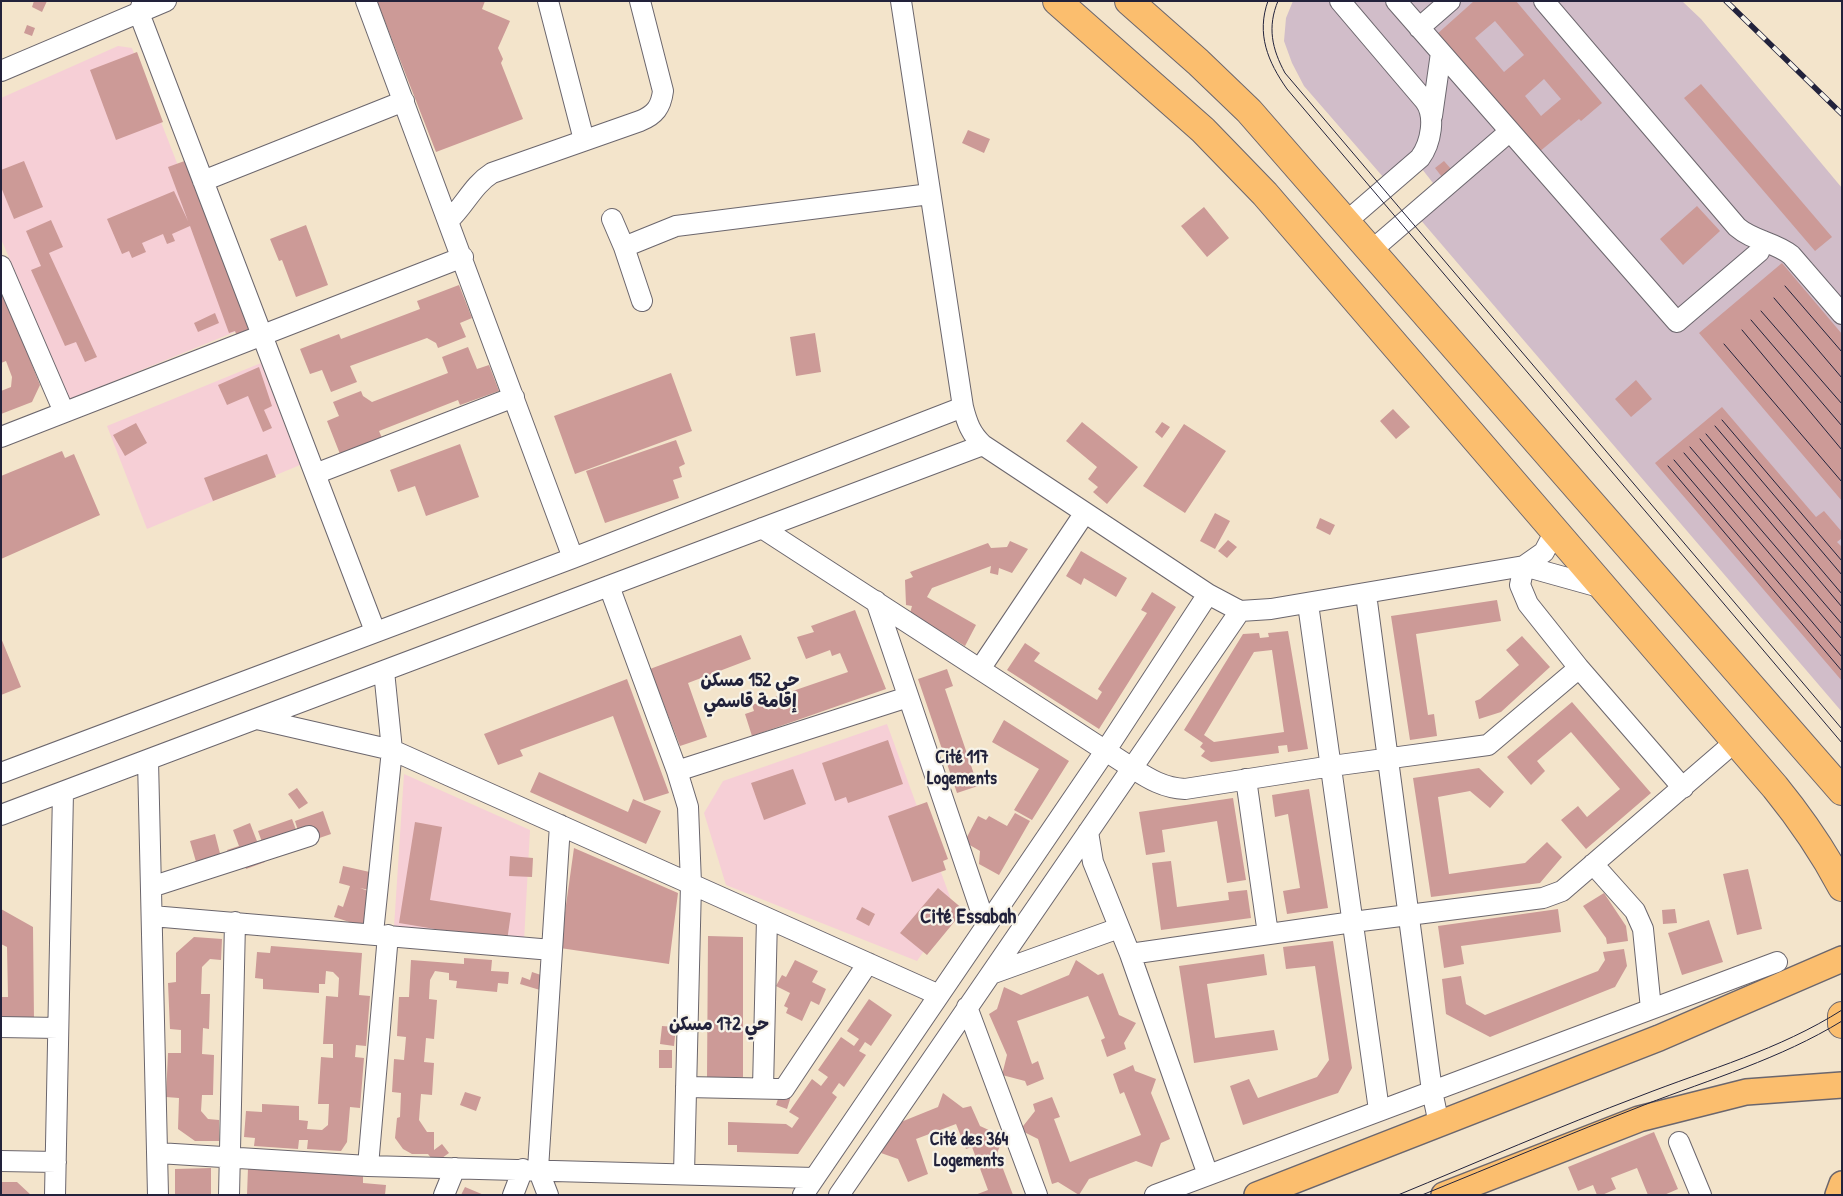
<!DOCTYPE html>
<html>
<head>
<meta charset="utf-8">
<style>
	body { margin:0 }
	#map { position:relative; width:1843px; height:1196px; overflow:hidden; background:#f3e4cb; font-family:"Patrick Hand",sans-serif }
	canvas { display:block }
	.frame { position:absolute; inset:0; border:2px solid #22223b; pointer-events:none }
</style>
</head>
<body>
<div id="map">
<canvas width="1843" height="1196"></canvas>
<div class="frame"></div>
</div>
<script>
const context = document.querySelector('canvas').getContext('2d');
context.lineJoin = 'round';
function paint(path, color) { context.fillStyle = color; context.fill(path, 'evenodd'); }
function trace(path, color, width, dash) { context.strokeStyle = color; context.lineWidth = width; context.lineCap = dash ? 'butt' : 'round'; context.setLineDash(dash || []); context.stroke(path); }
function write(font, color, halo, rows, align = 'center') {
  context.font = font + ' "Patrick Hand","Playpen Sans Arabic",sans-serif'; context.lineWidth = 4.5; context.setLineDash([]); context.textBaseline = 'middle'; context.strokeStyle = halo; context.fillStyle = color; for (const [text, x, y, turn = 0] of rows) {
    context.save(); context.translate(x, y); context.rotate((+turn || 0) * Math.PI / 180); context.textAlign = isNaN(turn) ? turn : align; if (halo) context.strokeText(text, 0, 0); context.fillText(text, 0, 0); context.restore();
  }
}
const built = new Path2D(`
	M118 46 132 48 242 329 70 399 1 239V98Z
	M261 363 300 465 147 529 107 426Z
	M887 724 954 908 917 961 726 885 704 813 723 781Z
	M404 774 530 830 524 941 394 927Z`);
const industrial = new Path2D(`
	M1293 1H1682L1701 19 1842 188V712L1419 218 1444 197 1411 155 1384 178 1304 86 1292 63 1284 41 1286 18Z`);
const building = new Path2D(`
	M34 1H47L42 12 32 7Z
	M377 1H485L482 9 510 21 498 48 503 59 501 63 523 119 436 152Z
	M1474 1H1516L1602 103 1581 121 1579 119 1539 152 1436 35ZM1495 21 1524 55 1504 72 1475 38ZM1544 79 1561 99 1541 116 1525 96Z
	M27 25 35 28 32 36 24 33Z
	M137 52 163 122 116 140 90 70Z
	M1701 84 1832 237 1815 251 1684 98Z
	M968 130 990 139 984 153 962 143Z
	M190 159 254 334 238 339 235 331 229 333 190 226 172 234 175 241 167 244 163 234 142 243 146 252 132 258 129 251 122 254 107 219 174 191 188 221 168 167Z
	M24 161 43 207 14 219 1 187V170Z
	M1444 161 1451 169 1442 177 1435 168Z
	M1697 206 1720 231 1683 265 1660 239Z
	M1204 207 1229 238 1207 257 1181 226Z
	M51 220 63 247 49 253 97 357 85 362 76 342 65 346 31 270 41 266 26 231Z
	M306 225 328 285 296 297 282 260 279 261 270 239Z
	M1782 263 1842 334V501L1699 333Z
	M459 285 472 318 460 323 466 337 438 348 436 343 427 338 350 366 357 382 331 392 322 370 310 374 300 349 339 334 341 339 420 309 417 301Z
	M1 287 40 385 32 402 1 414V391L11 387 12 377 6 361 1 363Z
	M215 313 219 323 198 332 194 323Z
	M815 333 821 372 796 376 790 337Z
	M468 347 477 369 489 365 499 391 460 405 458 400 379 431 382 438 340 454 327 421 339 416 333 402 361 391 363 396 372 402 448 373 442 357Z
	M259 367 272 406 264 410 272 428 263 432 248 396 227 405 218 385Z
	M671 373 692 431 575 474 554 416Z
	M1636 380 1652 399 1631 417 1615 399Z
	M1722 407 1816 517 1824 511 1842 532V538L1837 542 1842 547V681L1655 463Z
	M1393 409 1410 427 1396 439 1380 421Z
	M1082 422 1138 467 1107 504 1093 492 1098 487 1088 479 1097 467 1066 441Z
	M1162 422 1170 427 1162 438 1155 432Z
	M136 423 147 443 125 456 113 435Z
	M1184 424 1226 451 1185 513 1143 486Z
	M676 440 685 464 679 467 682 477 673 480 679 498 605 523 586 471Z
	M460 444 479 497 426 516 415 486 398 492 390 470Z
	M62 451 65 458 74 454 100 515 1 559V476Z
	M267 454 276 477 213 501 204 478Z
	M1215 513 1230 521 1215 549 1200 541Z
	M1320 518 1335 525 1330 535 1316 528Z
	M1228 540 1237 547 1227 558 1218 551Z
	M1010 541 1028 549 1012 573 999 568 998 575 990 573 991 566 932 588 927 597 976 625 965 646 910 613 912 606 906 605 905 580 913 577 910 572 988 543 991 548 1007 547Z
	M1081 551 1127 578 1116 597 1084 578 1081 585 1066 576Z
	M1152 592 1176 607 1099 729 1007 670 1025 643 1040 653 1034 661 1097 700 1102 692 1098 689 1147 613 1141 610Z
	M1497 600 1501 621 1416 634 1428 715 1434 714 1437 736 1410 740 1391 616Z
	M855 610 886 689 752 736 745 714 754 711 752 705 848 672 840 653 832 656 830 650 806 659 797 637 814 632 811 626Z
	M1288 631 1308 749 1288 752 1287 745 1278 746 1279 753 1211 762 1201 756 1205 751 1200 747 1203 743 1184 730 1243 634 1259 633 1260 638 1269 637 1268 633ZM1272 650 1284 732 1214 742 1204 735 1254 652Z
	M741 635 751 659 688 683 707 737 680 746 650 669Z
	M1522 636 1550 667 1501 712 1479 719 1475 701 1480 699 1519 665 1506 650Z
	M1 638 21 687 1 695Z
	M947 669 953 686 945 689 978 786 957 793 918 679Z
	M627 679 669 793 644 801 613 716 520 750 523 756 498 765 484 734Z
	M1572 702 1651 793 1586 849 1561 820 1578 806 1587 817 1620 789 1571 732 1537 761 1545 771 1531 785 1507 757Z
	M1004 720 1069 761 1032 820 1014 810 1039 769 992 742Z
	M888 740 903 784 848 803 846 797 835 801 822 763Z
	M1479 768 1504 792 1490 808 1470 791 1438 797 1449 874 1525 863 1547 842 1562 857 1540 883 1431 897 1413 778Z
	M793 769 806 804 764 820 751 783Z
	M539 772 628 812 633 799 661 811 646 844 530 792Z
	M297 788 308 803 299 809 288 794Z
	M1309 789 1328 908 1287 914 1283 891 1300 888 1288 814 1275 817 1272 795Z
	M1233 798 1246 880 1227 883 1217 821 1162 830 1165 852 1146 855 1139 812Z
	M927 802 948 859 943 861 946 870 912 882 888 816Z
	M323 811 331 834 302 844 295 821Z
	M1015 813 1030 821 999 875 979 864 980 851 968 844 967 837 978 816 986 820 989 816 1007 826Z
	M292 819 301 843 287 847 289 853 275 858 272 851 266 853 258 831Z
	M415 822 442 827 430 900 511 913 507 941 399 923Z
	M250 823 265 862 246 869 241 855 231 859 227 850 239 846 233 830Z
	M215 834 225 873 201 879 190 841Z
	M574 848 678 893 669 964 560 948Z
	M510 856 533 858 532 877 509 876Z
	M1171 861 1177 907 1229 900 1228 892 1247 890 1251 918 1161 930 1152 863Z
	M343 866 383 875 378 892 360 888 371 892 374 930 334 917 338 905 343 907 350 886 339 883Z
	M1748 869 1762 929 1737 935 1723 874Z
	M938 888 964 910 927 955 900 933Z
	M1604 893 1626 926 1628 941 1607 944 1606 938 1583 906Z
	M862 907 875 914 869 926 856 919Z
	M1 909 33 927 34 1020H1V997H8L7 947 1 944Z
	M1558 909 1561 932 1461 946 1464 964 1444 968 1438 926Z
	M1675 909 1677 923 1663 924 1662 910Z
	M1709 920 1723 962 1682 975 1668 933Z
	M708 936 743 937V1077H707Z
	M194 937 222 939 221 960 210 959 202 967 201 994H210L209 1029 203 1028 202 1054 214 1055 213 1095H202L201 1111 208 1119 219 1120V1141H195L178 1129 179 1098 166 1097 168 1053H181V1030L170 1029 168 983 176 982V953Z
	M1333 941 1352 1068 1338 1093 1243 1125 1230 1086 1249 1079 1258 1098 1317 1077 1329 1060 1315 966 1286 969 1283 947Z
	M271 946 362 953 359 995 370 996 366 1046 356 1045 355 1057 364 1058 360 1108 350 1107 347 1142 341 1151 307 1149 308 1140H299L298 1149 254 1146 255 1138 244 1137 246 1111 262 1112V1104L299 1106V1120L308 1121 307 1129 322 1130 328 1125 329 1104H318L321 1057 333 1058V1044H323L326 996 338 997 339 978 333 972 326 971 325 984H319V993L263 989V979L255 978 257 952 270 953Z
	M1624 949 1627 966 1615 987 1490 1037 1446 1014 1442 979 1461 976 1466 1004 1485 1015 1598 971 1605 960 1603 952Z
	M1264 954 1267 975 1207 984 1215 1038 1274 1030 1278 1050 1194 1063 1179 966Z
	M464 958 492 960 491 971 509 972 508 984 498 983 497 992 456 988 457 981 449 980V973L435 971 430 980 429 999 437 1000 434 1039 426 1038 424 1062 434 1063 432 1095 421 1094 419 1120 427 1132H434V1150L442 1144 449 1153 435 1163 428 1154H412L403 1149 395 1138 397 1118 400 1117 401 1093 392 1092 394 1059 404 1060 406 1037 397 1036 399 997H409L411 960 464 964Z
	M795 960 818 971 812 982 826 989 819 1005 811 1001 802 1021 786 1013 788 1008 784 1006 790 993 776 986 782 975 786 977Z
	M1076 960 1098 975 1103 973 1119 1015 1136 1023 1124 1043 1126 1049 1107 1057 1101 1040 1105 1038 1088 996 1017 1021 1032 1064 1038 1061 1044 1079 1027 1086 1025 1081 1002 1075 1007 1055 989 1014 997 1009 1004 987 1021 995 1069 975Z
	M532 972 544 976 540 990 520 984 522 977 530 980Z
	M869 999 892 1015 871 1046 865 1042 859 1051 866 1055 844 1087 839 1083 832 1093 837 1097 798 1154 737 1152V1145H728V1122L786 1124 792 1128 799 1118 789 1112 812 1079 821 1086 828 1077 818 1070 841 1037 854 1046 859 1039 847 1031Z
	M662 1026 676 1027 674 1046 660 1044Z
	M659 1050H672V1068H659Z
	M1133 1065 1135 1071 1156 1079 1151 1093 1170 1139 1161 1143 1152 1167 1136 1161 1089 1179 1079 1195 1058 1182 1052 1184 1038 1139 1020 1130 1035 1111 1033 1104 1052 1097 1060 1117 1054 1119 1070 1162 1141 1135 1124 1092 1120 1094 1113 1074Z
	M465 1092 481 1097 476 1111 460 1105Z
	M780 1093 791 1096 787 1109 776 1105Z
	M943 1093 963 1108 971 1106 980 1126 1004 1137 997 1153 1013 1195H975L988 1190 972 1147 966 1149 956 1124 916 1139 928 1174 908 1182 898 1159 881 1153 893 1132 891 1126 938 1107Z
	M1654 1132 1678 1189 1664 1195H1648L1637 1168 1611 1178 1616 1189 1602 1195H1597L1593 1185 1578 1191 1568 1167Z
	M211 1168V1195H175V1169Z
	M248 1168 363 1174V1183L386 1185 385 1195H247Z
	M1 1182H17L31 1195H1Z
	M465 1187 484 1195H461Z`);
const minor = new Path2D(`
	M143 1 139 13 375 631
	M366 1 573 558
	M548 1 584 140
	M901 1 963 407C967 423 971 434 983 445L1208 594 1240 611 1271 609 1524 566 1544 552 1555 531
	M1340 1 1425 101C1436 116 1431 143 1420 158L1347 221
	M1396 1 1677 322 1759 252 1763 241
	M1544 1 1737 227C1753 241 1775 242 1791 255L1842 314
	M1419 28 1450 1
	M1 71 166 1
	M1432 116 1441 53
	M203 181 404 101
	M612 219 624 247
	M449 220C465 205 473 185 492 173L640 121C655 115 661 107 663 91L640 1
	M1372 250 1509 132
	M1 266 64 412
	M642 301 624 247 676 226 930 194
	M1 437 463 257
	M315 474 514 397
	M762 528 1132 768C1149 779 1164 788 1185 789L1332 766 1488 745 1579 668
	M1524 566 1520 585 1528 604 1579 668 1683 788
	M1524 566 1603 588
	M609 586 677 771 688 807 691 884 684 1174
	M1366 594 1432 1091 1439 1124
	M876 601 986 926
	M1308 604 1379 1110
	M980 669 1084 514
	M257 719 392 750 939 995
	M148 760 158 1195
	M677 771 908 697
	M1 773 573 558 963 407
	M1246 779 1268 934
	M1 815 983 445
	M1088 832 1093 862 1130 954 1208 1175
	M1593 864 1635 911 1643 929 1651 1009
	M151 887 309 836
	M152 916 552 950
	M373 933 392 750 384 671
	M1130 954 1353 922 1543 898 1562 891 1736 741
	M991 974 1119 928
	M967 1007 1037 1195
	M1 1027 58 1028
	M686 1087 784 1089 868 963
	M763 1088 767 918
	M1679 1142 1701 1195
	M158 1153 368 1166 814 1178
	M1 1161 56 1162
	M368 1166 388 935
	M55 1195 63 792
	M229 1195 235 922
	M444 1195 455 1168
	M513 1195 523 1169
	M548 1195 538 1169 560 825
	M803 1195 1106 750 1208 594
	M839 1195 1240 611
	M1155 1195 1777 962`);
const major = new Path2D(`
	M1257 1195 1659 1038 1842 959
	M1444 1195 1639 1119 1746 1092 1842 1085
	M1838 1195 1842 1184`);
const highway = new Path2D(`
	M1057 1 1203 130 1265 194 1775 787C1801 819 1823 851 1842 887
	M1129 1 1198 62 1249 111 1842 791
	M1842 1016V1024`);
const tram = new Path2D(`
	M1268 1C1256 34 1268 62 1287 89L1842 743
	M1278 1C1267 27 1272 49 1285 73L1842 729
	M1785 286 1842 352
	M1774 298 1842 378
	M1761 311 1842 404
	M1751 320 1842 426
	M1742 330 1842 450
	M1724 344 1842 482
	M1722 420 1842 561
	M1715 426 1842 575
	M1706 434 1842 594
	M1700 439 1842 607
	M1690 447 1842 624
	M1684 453 1842 639
	M1674 460 1842 657
	M1668 466 1842 671
	M1398 1195C1478 1162 1558 1127 1640 1096 1709 1069 1779 1050 1842 1010
	M1422 1195C1496 1165 1569 1134 1644 1105 1711 1079 1780 1059 1842 1021`);
const rail = new Path2D(`
	M1726 1 1842 114`);
const neighbourhoodNames = [
	["حي 152 مسكن",750,681],
	["إقامة قاسمي",750,702],
	["Cité 117",962,758],
	["Logements",962,779],
	["حي 172 مسكن",719,1025],
	["Cité des 364",969,1140],
	["Logements",969,1161]
];
const districtNames = [
	["Cité Essabah",968,917]
];
paint(built, '#f6cfd6');
paint(industrial, '#d1bdc9');
paint(building, '#cc9a97');
trace(minor, '#6b666d', 22);
trace(major, '#6b666d', 28);
trace(highway, '#6b666d', 30);
trace(minor, '#fff', 20);
trace(major, '#fbbe6e', 25);
trace(highway, '#fbbe6e', 28);
trace(tram, '#22223b', 1);
trace(rail, '#22223b', 5.5);
trace(rail, '#f7f3e8', 4, [11]);
write('bold 18px', '#22223b', '#f7f3e8', neighbourhoodNames);
write('bold 21px', '#22223b', '#f7f3e8', districtNames);
</script>
</body>
</html>
